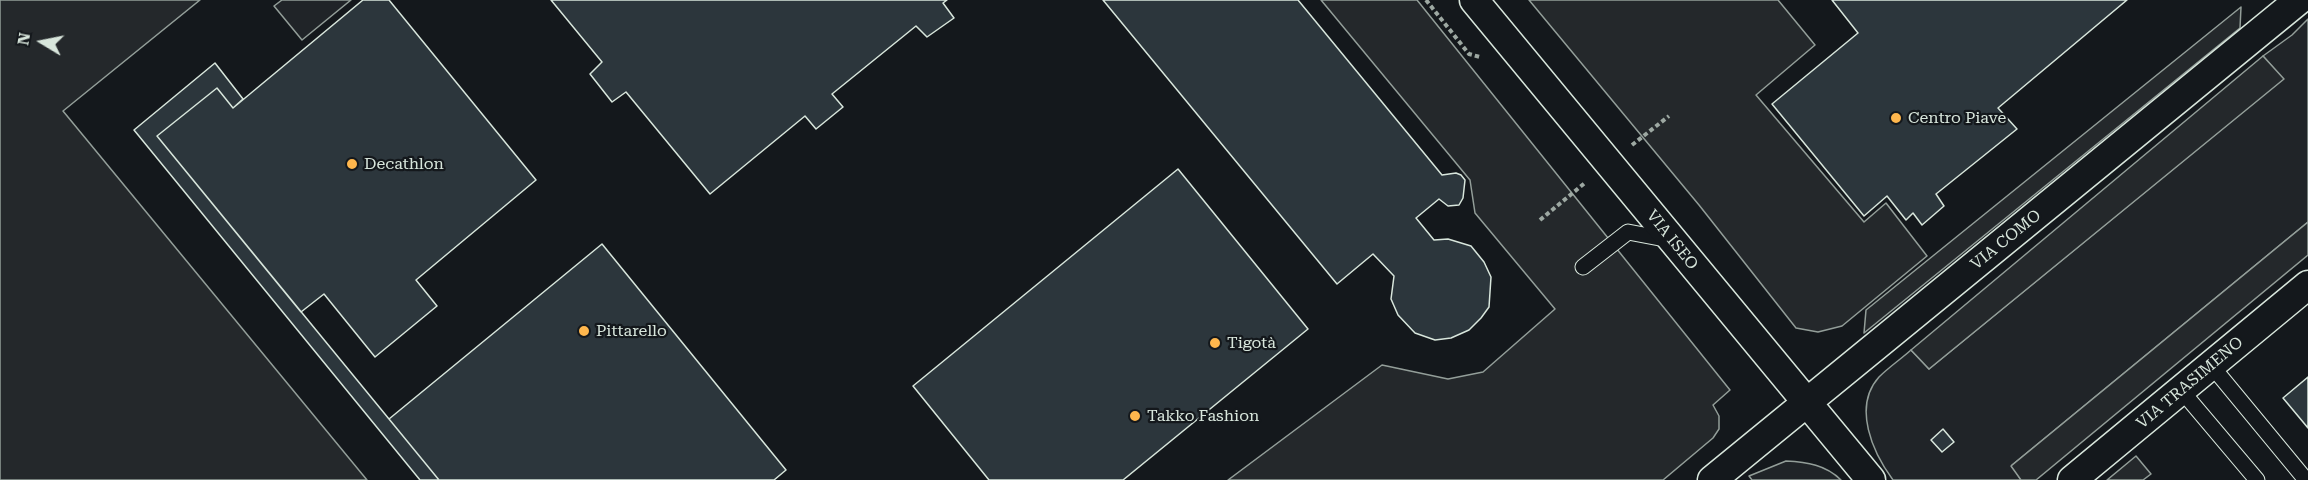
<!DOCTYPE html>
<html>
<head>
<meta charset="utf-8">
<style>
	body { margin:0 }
	#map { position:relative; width:2308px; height:480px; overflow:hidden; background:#14181c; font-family:"Roboto Serif",serif }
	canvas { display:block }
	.north { position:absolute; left:12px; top:12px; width:60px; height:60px; -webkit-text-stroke:4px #14181c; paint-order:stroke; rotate:280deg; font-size:16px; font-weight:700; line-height:24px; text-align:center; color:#d8e6dc }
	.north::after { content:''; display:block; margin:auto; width:21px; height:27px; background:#d8e6dc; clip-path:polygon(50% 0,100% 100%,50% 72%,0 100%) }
</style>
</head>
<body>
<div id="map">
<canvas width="2308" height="480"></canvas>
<div class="north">N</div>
</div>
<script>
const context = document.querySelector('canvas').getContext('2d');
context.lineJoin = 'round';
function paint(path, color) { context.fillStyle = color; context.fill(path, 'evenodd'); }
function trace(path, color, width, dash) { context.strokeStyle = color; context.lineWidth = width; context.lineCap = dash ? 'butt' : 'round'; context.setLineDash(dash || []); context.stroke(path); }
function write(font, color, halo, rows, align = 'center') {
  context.font = font + ' "Roboto Serif",serif'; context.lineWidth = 4.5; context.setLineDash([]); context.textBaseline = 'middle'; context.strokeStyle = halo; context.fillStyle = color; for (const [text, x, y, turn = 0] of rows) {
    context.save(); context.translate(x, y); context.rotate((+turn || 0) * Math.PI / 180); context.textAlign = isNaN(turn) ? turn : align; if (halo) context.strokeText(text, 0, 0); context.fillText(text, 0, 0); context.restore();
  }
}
const green = new Path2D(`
	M282 0H351L302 40 274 6Z
	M2308 19V222L2012 465 2021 480H1893C1873 453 1852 407 1879 377 1889 367 1901 359 1911 350L1929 369 2283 79 2263 56 2292 35Z
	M1786 461C1807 462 1826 465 1841 480H1752L1749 476Z`);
const parking = new Path2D(`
	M0 0H200L63 111 367 480H0Z
	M1321 0H1417L1730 390 1713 405 1719 416V429L1713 438 1663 480H1228L1382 365 1448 379 1483 372 1555 309 1475 213 1470 180Z
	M1529 0H1778L1815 45 1756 95 1864 222 1886 203 1927 256 1842 326 1818 332 1796 328 1699 205Z
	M2241 7 2240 28 1864 333 1866 310Z
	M2263 56 2284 79 1929 369 1911 350Z
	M2308 222V255L2036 480H2021L2011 466Z
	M2136 456 2151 474 2143 480H2107Z`);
const building = new Path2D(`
	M363 0H389L536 180 416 280 437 306 375 357 324 294 301 312 157 136 217 88 233 108Z
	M551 0H947L943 3 954 18 927 37 916 26 832 94 843 107 816 129 805 116 710 194 626 92 612 102 590 74 602 62Z
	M1103 0H1298L1442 175 1456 173 1461 175 1465 180 1463 198 1459 205 1448 206 1439 199 1416 218 1434 240 1448 239 1471 246 1484 262 1491 277 1489 307 1481 318 1469 330 1451 338 1435 340 1415 333 1398 315 1391 299 1394 276 1373 254 1337 284Z
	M1832 0H2127L1998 108 2017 129 1936 194 1944 206 1922 225 1913 213 1906 220 1887 196 1864 216 1772 104 1858 33Z
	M215 63 243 99 233 108 217 88 157 136 439 480H420L134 130Z
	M1178 169 1308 329 1123 480H989L913 386Z
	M602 244 786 470 774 480H439L389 419Z
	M2308 377V428L2283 398Z
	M1943 429 1954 442 1942 452 1931 440Z`);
const path = new Path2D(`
	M1426 0 1469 54 1480 57
	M1632 145 1669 116
	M1540 220 1586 182`);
const lane = new Path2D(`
	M1583 267 1628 232 1670 240
	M2211 365 2306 480
	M2181 390 2257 480`);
const street = new Path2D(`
	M1474 0 1871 480
	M1712 480 2299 0
	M2072 480 2308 285`);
const markers = [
	[1896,118,6,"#ffb74d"],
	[352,164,6,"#ffb74d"],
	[584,331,6,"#ffb74d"],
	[1215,343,6,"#ffb74d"],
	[1135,416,6,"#ffb74d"]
];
const poiNames = [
	["Centro Piave",1908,118],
	["Decathlon",364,164],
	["Pittarello",596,331],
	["Tigotà",1227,343],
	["Takko Fashion",1147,416]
];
const streetNames = [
	["VIA ISEO",1672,240,51],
	["VIA COMO",2006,240,-39],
	["VIA TRASIMENO",2190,383,-40]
];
paint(green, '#202428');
trace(green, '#939e99', 1.5);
paint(parking, '#24282b');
trace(parking, '#939e99', 1.5);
paint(building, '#2c363c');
trace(building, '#d8e6dc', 1.5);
trace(lane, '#d8e6dc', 17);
trace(street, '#d8e6dc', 31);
trace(path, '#9da8a2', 4, [4.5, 3]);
trace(lane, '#14181c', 15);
trace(street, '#14181c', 28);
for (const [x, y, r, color] of markers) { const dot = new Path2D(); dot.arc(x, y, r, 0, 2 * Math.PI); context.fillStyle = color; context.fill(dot); trace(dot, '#14181c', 2); }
write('16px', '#d8e6dc', '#14181c', poiNames, 'left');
write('16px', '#d8e6dc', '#14181c', streetNames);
</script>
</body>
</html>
